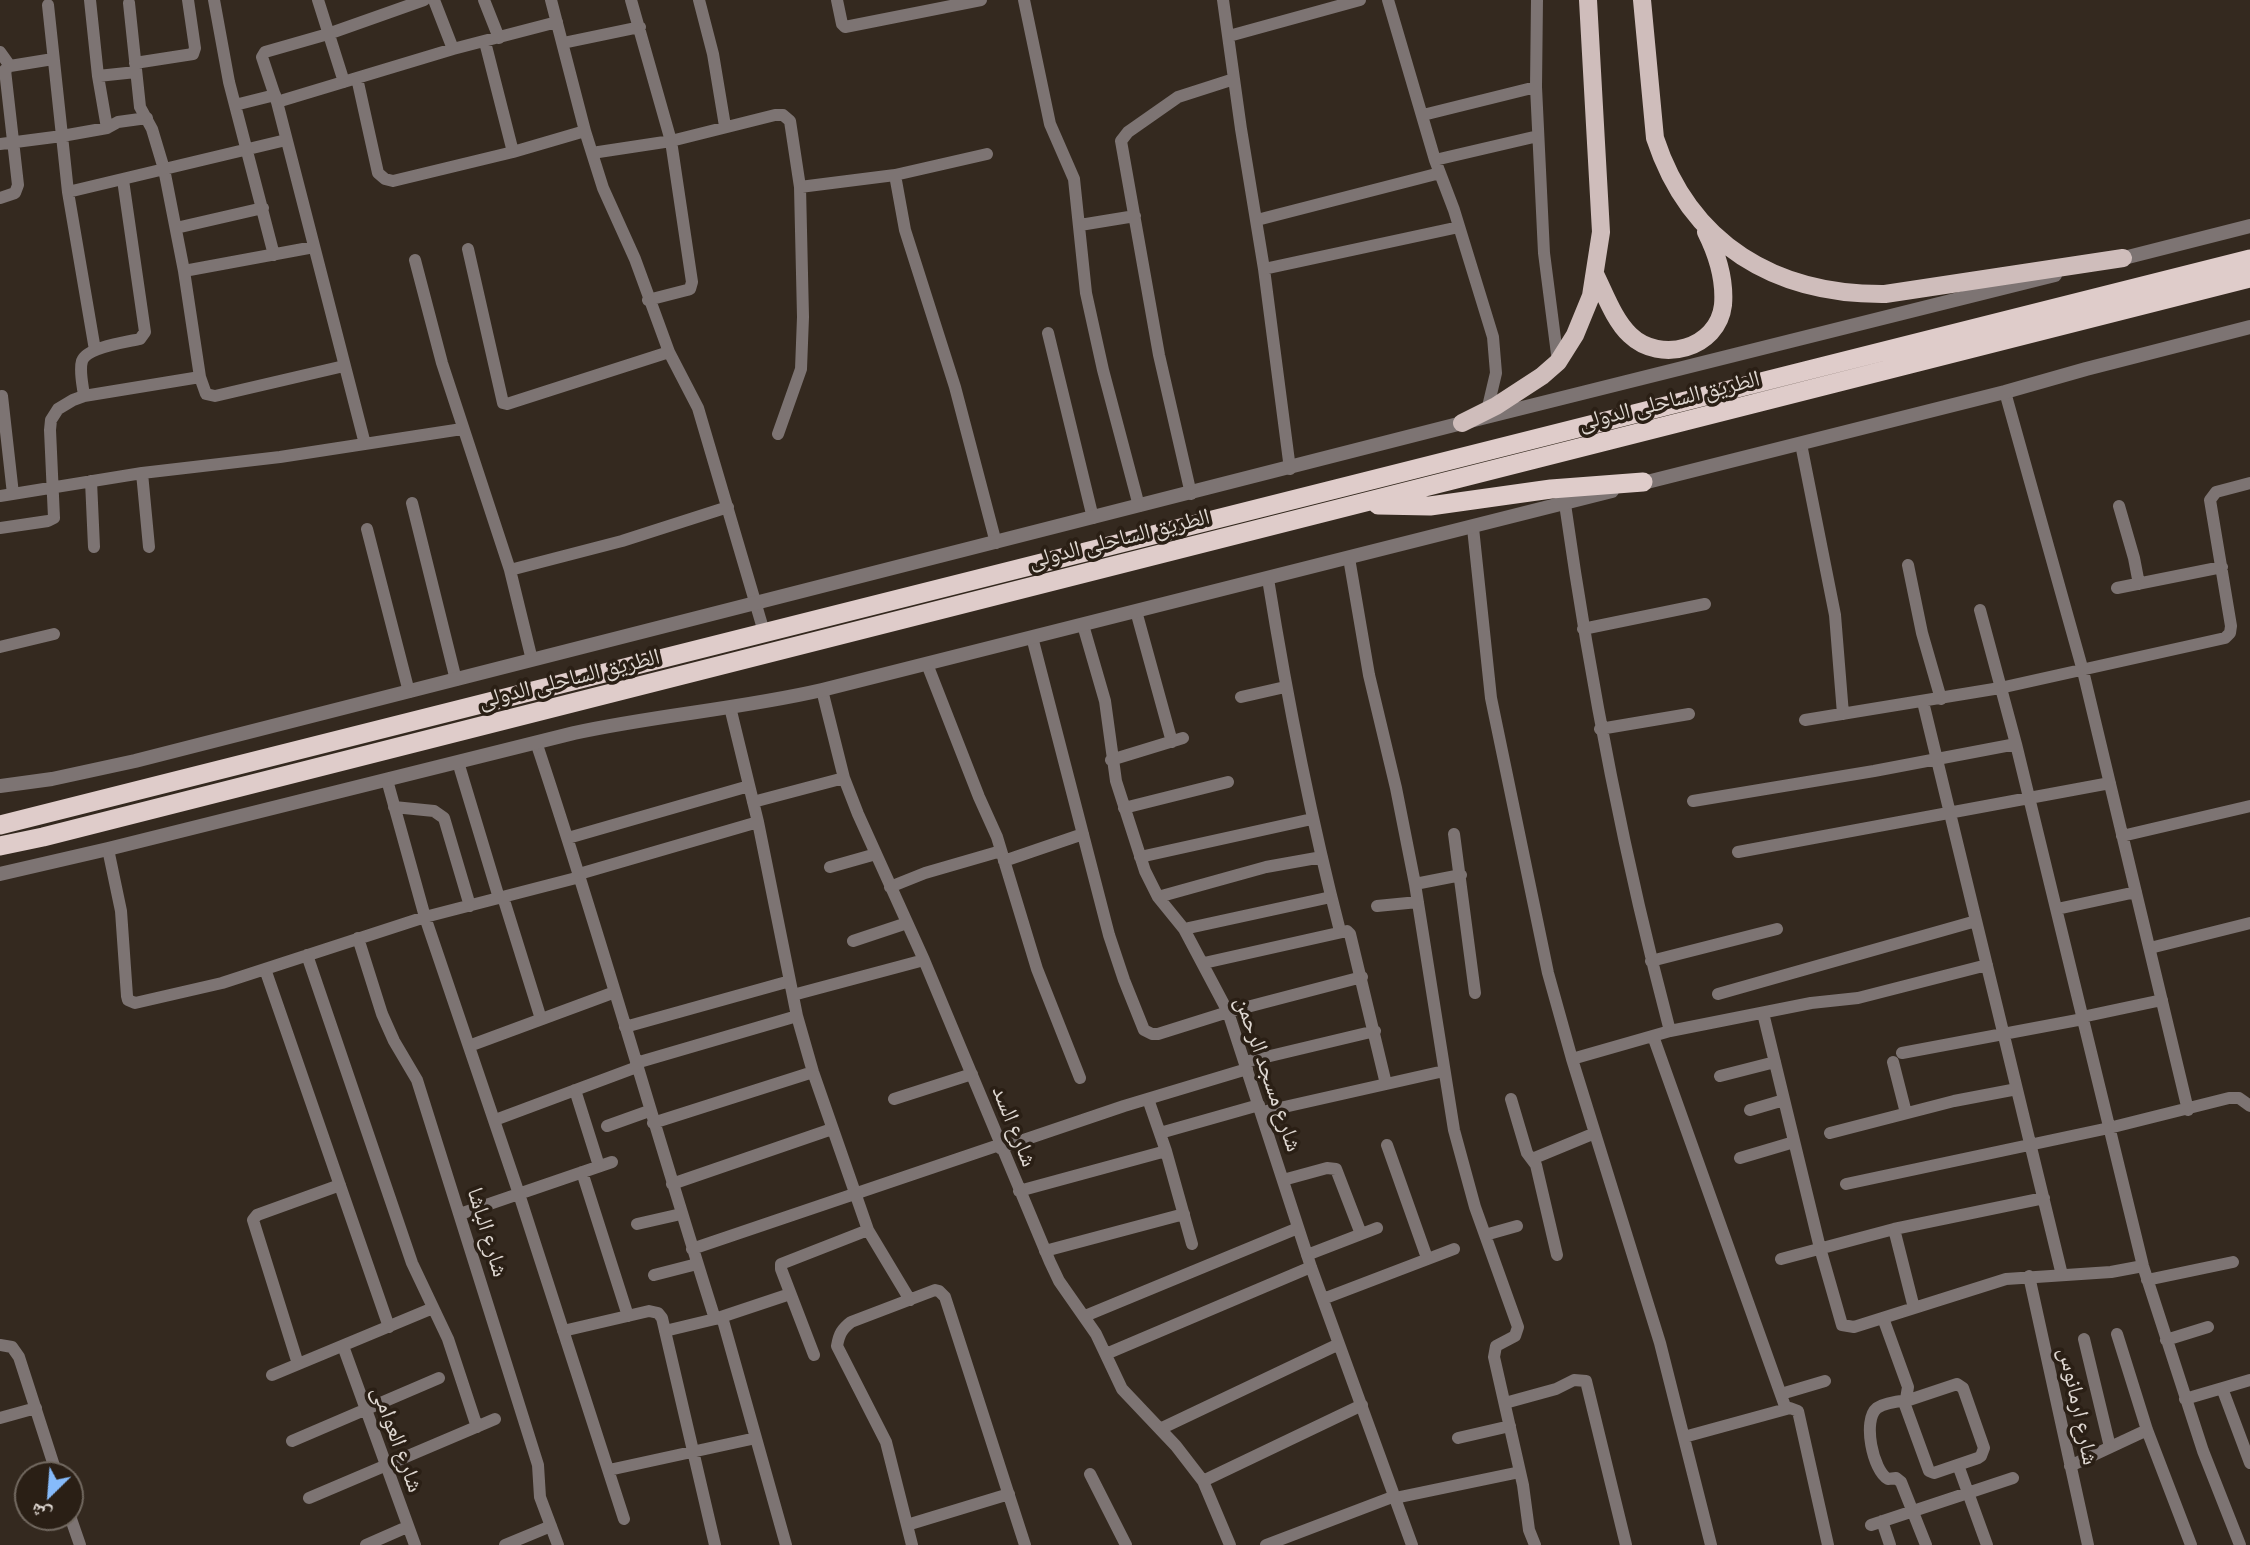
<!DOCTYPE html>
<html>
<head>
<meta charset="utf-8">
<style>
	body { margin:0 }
	#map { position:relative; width:2250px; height:1545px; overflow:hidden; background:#34291f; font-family:Barlow,"Noto Naskh Arabic",sans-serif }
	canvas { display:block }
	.north { position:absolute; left:14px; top:1461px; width:70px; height:70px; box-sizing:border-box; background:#2a1f15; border:2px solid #726960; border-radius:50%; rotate:205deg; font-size:19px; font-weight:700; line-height:28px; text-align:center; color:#ded7d1 }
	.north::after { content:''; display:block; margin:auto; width:24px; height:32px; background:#86bbfb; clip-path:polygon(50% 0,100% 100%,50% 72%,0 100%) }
</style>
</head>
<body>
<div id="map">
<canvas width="2250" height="1545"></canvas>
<div class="north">ش</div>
</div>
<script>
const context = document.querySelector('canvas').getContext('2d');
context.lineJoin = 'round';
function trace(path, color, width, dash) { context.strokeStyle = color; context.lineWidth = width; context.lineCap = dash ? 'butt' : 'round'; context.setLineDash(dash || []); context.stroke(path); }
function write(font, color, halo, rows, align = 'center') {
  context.font = font + ' Barlow,"Noto Naskh Arabic",sans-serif'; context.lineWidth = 7; context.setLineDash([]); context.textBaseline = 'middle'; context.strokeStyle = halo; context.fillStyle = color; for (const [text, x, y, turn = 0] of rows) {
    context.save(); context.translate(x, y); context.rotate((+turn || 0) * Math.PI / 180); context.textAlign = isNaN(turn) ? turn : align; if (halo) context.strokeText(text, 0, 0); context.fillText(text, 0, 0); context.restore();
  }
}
const minor = new Path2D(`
	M90 0 98 76 107 128
	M214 0 229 82 274 255
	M318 0 344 82
	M434 0 453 49
	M484 0 499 38
	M551 0 585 131 603 188 635 259 669 352 698 408 764 632
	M631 0 671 141 692 282 690 289 687 290 648 300
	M699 0 713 54 725 126
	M837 0 842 24 845 27 981 0
	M1024 0 1050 124 1074 179 1086 293 1103 370 1139 506
	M1223 0 1241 129 1264 269 1290 469
	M1388 0 1435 160 1454 210 1493 337 1496 373 1487 411
	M1537 0 1536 87 1544 253 1558 362
	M129 3 140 107 152 129 164 169 184 271 200 377 206 394 215 396 344 366
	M48 5 68 192 95 350
	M1229 36 1360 0
	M485 42 513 152
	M563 43 640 27
	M0 52 10 66
	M135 63 193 54 195 48 188 0
	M98 76 136 72
	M357 78 378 173 385 179 393 181 513 152 585 131
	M277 102 453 49 557 22
	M235 105 275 95
	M1423 115 1536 87
	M0 144 62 136 107 128 118 122 147 118
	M592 153 671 141 775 115H783L790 121 800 187 803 317 801 369 778 434
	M1435 160 1538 136
	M895 175 905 230 955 387 996 543
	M800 187 895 175 987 154
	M68 192 286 140
	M0 198 15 193 18 185 5 70 10 66 53 59
	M1257 220 1440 173
	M1080 225 1135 216
	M176 228 263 208
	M468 249 503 403 507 404 669 352
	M415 260 442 363 510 570 532 660
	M1264 269 1459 227
	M184 271 314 247
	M1048 333 1093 518
	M2005 392 2083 671 2188 1110
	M2 396 13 494
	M84 396C83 386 79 371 82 361 87 347 127 342 140 339L145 332 123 180
	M365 444 277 102 262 57 265 52 328 34 424 0
	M1801 444 1835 615 1843 714
	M142 473 149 547
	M91 481 94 547
	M1191 494 1159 355 1121 141 1128 132 1178 97 1234 79
	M0 496 142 473 280 457 462 429
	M412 503 456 680
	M1565 504C1590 681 1624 857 1670 1031
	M2119 506 2134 558 2139 584
	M0 528 48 521 54 518 50 430 51 420 58 409 73 400 84 396 200 377
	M1473 528 1491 698 1548 973 1572 1059 1660 1343 1711 1545
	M367 529 409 692
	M1349 558 1369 675 1396 788 1415 884 1454 1130 1475 1207 1518 1327 1515 1336 1496 1346 1494 1357 1523 1485 1529 1530 1535 1545
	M1908 565 1922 633 1941 699
	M510 570 622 541 728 507
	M1268 579C1287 697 1310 815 1340 931
	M2117 588 2222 567
	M1980 610 2016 744 2143 1266 2203 1451 2240 1545
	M1136 611 1172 742
	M1083 625 1105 701 1116 781 1145 871 1158 897 1184 929 1228 1012 1311 1267 1412 1545
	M1583 629 1705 604
	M1032 637 1109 935 1124 980 1144 1030 1152 1034H1158L1228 1012 1362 977
	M0 647 54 634
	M927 664 979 797 997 837 1037 969 1080 1078
	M822 690 844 778 858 814 924 960 1050 1262 1059 1281 1096 1334 1122 1389 1176 1446 1203 1481 1230 1545
	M1241 697 1285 687
	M1923 702 2062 1275
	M730 707 758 822 797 1016 813 1072 868 1230 910 1300
	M1805 720 2000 688 2225 638 2230 633 2231 626 2210 500 2216 492 2250 483
	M1600 729 1689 714
	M536 742C600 933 654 1127 715 1319
	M1111 760 1183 738
	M458 762 499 898
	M387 780 425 917 519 1194 624 1519
	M1693 801 1874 771 2016 744
	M753 802 844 778
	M394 807 434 811 444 818 470 906
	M1124 808 1228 782
	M1454 834 1475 993
	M2122 836 2250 806
	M568 838 749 786
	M108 849 121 911 127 996 128 1000 135 1003 222 983 425 917 580 877
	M1738 852 2110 783
	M1140 857 1312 819
	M1004 861 1083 834
	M830 867 876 854
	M579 874 758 822
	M1415 884 1461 875
	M890 887 925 873 1001 851
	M503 897 541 1019
	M1158 897 1266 867 1322 857
	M1377 906 1418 902
	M2057 909 2136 892
	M1184 929 1331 897
	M358 938 382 1014 394 1041 417 1080 538 1465 540 1497 558 1545
	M853 941 907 923
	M2150 948 2250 923
	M307 955 412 1263 448 1339 477 1427
	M1651 961 1777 929
	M1204 963 1347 931 1350 934 1386 1084
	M265 969 389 1327
	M1718 994 1976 921
	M793 995 924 960
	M1763 1013 1820 1248 1842 1325 1854 1327 2006 1279 2111 1272 2143 1266
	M2082 1017 2162 1000
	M625 1027 790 981
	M1653 1036 1786 1409
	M469 1046 615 992
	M1902 1053 2083 1019
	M1572 1059 1670 1031 1811 1003 1858 998 1987 965
	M1245 1062 1375 1031
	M1893 1062 1906 1113
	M636 1063 797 1016
	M1720 1076 1775 1062
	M575 1090 599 1166
	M894 1099 972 1074
	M1148 1099 1166 1151 1192 1244
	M1511 1099 1527 1153 1536 1165 1557 1255
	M1750 1110 1784 1100
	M1262 1112 1444 1071
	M495 1120 637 1067
	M653 1123 813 1072
	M607 1126 649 1111
	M1160 1133 1259 1105
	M1830 1133 1954 1101 2017 1089
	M1387 1145 1427 1258
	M1000 1148 1124 1106 1247 1069
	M1740 1158 1794 1142
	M1532 1159 1595 1133
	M582 1172 628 1316
	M1283 1180 1327 1168 1336 1169 1361 1234
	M672 1184 832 1129
	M1846 1184 2109 1128 2229 1098H2239L2250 1106
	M1019 1191 1166 1151
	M460 1214 612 1162
	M637 1224 681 1214
	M1894 1229 1914 1308
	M1485 1235 1517 1226
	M692 1249 999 1145
	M1045 1251 1184 1214
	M1307 1255 1377 1228
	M1781 1259 1894 1229 2044 1198
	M654 1275 697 1264
	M2029 1276 2088 1545
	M2147 1280 2233 1262
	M1323 1299 1454 1249
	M1085 1316 1298 1228
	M722 1317 786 1545
	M1883 1318 1908 1387 1905 1405 1929 1471 1934 1473 1978 1458 1981 1456 1984 1448 1963 1388 1957 1384 1909 1400C1900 1401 1886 1402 1877 1408 1862 1420 1873 1471 1888 1479L1896 1478 1901 1482 1926 1545
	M563 1331 649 1311 658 1313 662 1318 715 1545
	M665 1331 715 1319 790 1294
	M2117 1334 2147 1430 2191 1545
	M2084 1339 2110 1447
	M2166 1340 2208 1327
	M0 1345 12 1347 19 1357 57 1475
	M343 1346 415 1545
	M1106 1354 1311 1267
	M814 1355 781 1269V1264L868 1230
	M298 1364 253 1220 257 1215 340 1185
	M272 1375 433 1308
	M2222 1388 2250 1463
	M1781 1394 1825 1381
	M2185 1399 2250 1380
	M1505 1403 1556 1389 1574 1380 1586 1381 1626 1545
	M0 1418 36 1408
	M1160 1429 1339 1344
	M1684 1437 1790 1408 1798 1411 1828 1545
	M1458 1438 1510 1426
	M292 1441 439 1378
	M1958 1465 1987 1545
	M2070 1466 2147 1430
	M609 1470 756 1438
	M1090 1474 1126 1545
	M1203 1481 1362 1405
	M309 1498 495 1419
	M1395 1498 1520 1472
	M70 1516 80 1545
	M1882 1521 1890 1545
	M907 1525 1009 1494
	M1871 1525 2013 1478
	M366 1545 407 1527
	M505 1545 551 1526
	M912 1545 886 1442 837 1346C839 1334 842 1329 851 1322L935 1290 939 1291 945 1297 1025 1545
	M1266 1545 1395 1496`);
const tertiary = new Path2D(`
	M2116 260 2250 226
	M1635 485 2005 392 2086 369 2250 327
	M0 786 52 779 135 761 1462 423 2055 275
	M0 874 108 849 574 733C656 715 740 709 822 690L1612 491`);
const primary = new Path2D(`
	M1642 0 1655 138C1690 245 1776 295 1885 294L2123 258
	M1595 274C1605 294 1614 320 1630 335 1660 364 1718 349 1723 305 1725 281 1717 254 1706 232
	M1462 423 1496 406 1542 376 1558 362 1575 335 1591 296 1601 232 1588 0`);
const trunk = new Path2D(`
	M1378 505 1430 506 1551 489 1643 482
	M0 825 2250 259
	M0 846 43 837 2250 278`);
const streetNames = [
	["الطريق الساحلى الدولى",1669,400,-14],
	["الطريق الساحلى الدولى",1119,538,-14],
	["الطريق الساحلى الدولى",569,678,-14],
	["شارع مسجد الرحمن",1269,1074,71],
	["شارع السد",1015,1126,68],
	["شارع الباشا",488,1232,73],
	["شارع ارمانوس",2079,1406,78],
	["شارع العوامى",398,1439,70]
];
trace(minor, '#7d7473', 12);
trace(tertiary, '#7d7473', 14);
trace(primary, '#cfbdbb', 18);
trace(trunk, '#dfccca', 19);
write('23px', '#ded7d1', '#2a1f15', streetNames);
</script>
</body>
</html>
